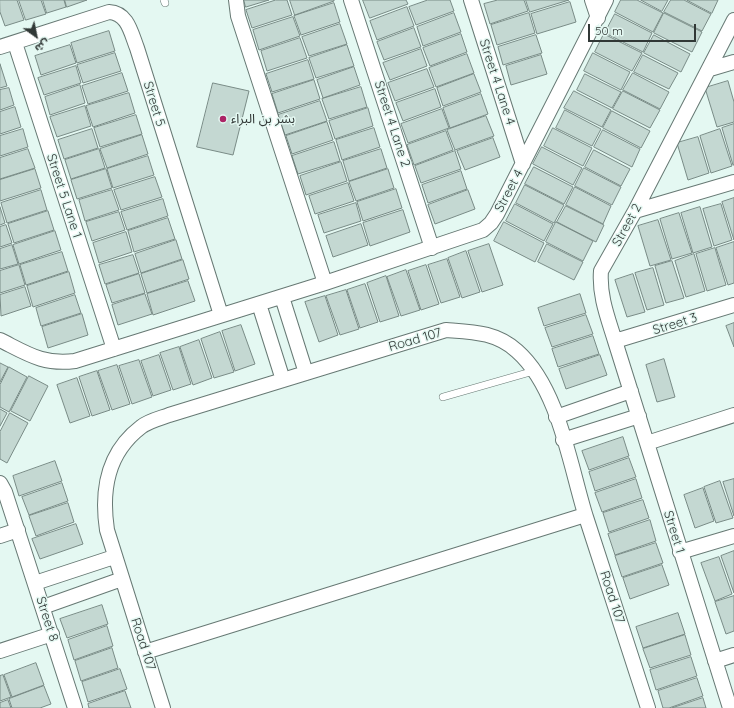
<!DOCTYPE html>
<html>
<head>
<meta charset="utf-8">
<style>
	body { margin:0 }
	#map { position:relative; width:734px; height:708px; overflow:hidden; background:#e4f8f2; font-family:Quicksand,"Noto Sans Arabic",sans-serif }
	canvas { display:block }
	.north { position:absolute; left:16px; top:16px; width:40px; height:40px; -webkit-text-stroke:3px #e4f8f2; paint-order:stroke; rotate:147deg; font-size:11px; font-weight:700; line-height:16px; text-align:center; color:#313836 }
	.north::after { content:''; display:block; margin:auto; width:14px; height:18px; background:#313836; clip-path:polygon(50% 0,100% 100%,50% 72%,0 100%) }
	.scale { position:absolute; left:588px; top:24px; width:108px; height:18px; box-sizing:border-box; border:2px solid #313836; border-top:0; padding-left:5px; font-size:12px; line-height:14px; white-space:nowrap; color:#313836; -webkit-text-stroke:3px #e4f8f2; paint-order:stroke }
</style>
</head>
<body>
<div id="map">
<canvas width="734" height="708"></canvas>
<div class="north">ش</div>
<div class="scale">50 m</div>
</div>
<script>
const context = document.querySelector('canvas').getContext('2d');
context.lineJoin = 'round';
function paint(path, color) { context.fillStyle = color; context.fill(path, 'evenodd'); }
function trace(path, color, width, dash) { context.strokeStyle = color; context.lineWidth = width; context.lineCap = dash ? 'butt' : 'round'; context.setLineDash(dash || []); context.stroke(path); }
function write(font, color, halo, rows, align = 'center') {
  context.font = font + ' Quicksand,"Noto Sans Arabic",sans-serif'; context.lineWidth = 3; context.setLineDash([]); context.textBaseline = 'middle'; context.strokeStyle = halo; context.fillStyle = color; for (const [text, x, y, turn = 0] of rows) {
    context.save(); context.translate(x, y); context.rotate((+turn || 0) * Math.PI / 180); context.textAlign = isNaN(turn) ? turn : align; if (halo) context.strokeText(text, 0, 0); context.fillText(text, 0, 0); context.restore();
  }
}
const building = new Path2D(`
	M0 0H17L24 20 5 26 0 12Z
	M19 0H41L46 14 26 20Z
	M43 0H64L66 7 47 13Z
	M65 0H87L67 7Z
	M244 0H269L246 7Z
	M276 0H287L292 15 252 28 246 10Z
	M290 0H334V1L295 15Z
	M363 0H406L408 4 370 18Z
	M428 0H450L454 11 416 25 409 7Z
	M498 0H524L528 11 490 24 484 4Z
	M526 0H569L530 12Z
	M621 0H637L663 13 653 32 615 12Z
	M641 0H668L662 11Z
	M671 0H684L711 14 702 31 664 12Z
	M687 0H718L712 13Z
	M570 2 576 22 537 34 531 14Z
	M334 3 340 22 301 35 294 16Z
	M407 7 414 26 377 40 370 21Z
	M454 13 461 32 423 46 417 27Z
	M529 13 535 33 497 45 491 25Z
	M664 13 702 32 692 52 654 33Z
	M615 14 652 33 643 52 605 33Z
	M293 17 300 36 259 50 253 30Z
	M340 24 347 44 309 56 302 37Z
	M414 28 421 47 384 60 377 42Z
	M109 31 115 51 77 63 71 43Z
	M461 34 467 52 430 66 423 48Z
	M604 34 642 53 632 71 595 52Z
	M536 35 542 53 503 65 498 47Z
	M654 35 690 54 681 72 644 53Z
	M300 38 307 58 267 71 261 51Z
	M70 45 76 63 41 75 35 56Z
	M347 45 354 66 316 78 309 58Z
	M421 49 427 66 390 80 383 63Z
	M115 53 121 71 83 83 77 65Z
	M593 53 630 72 621 90 584 71Z
	M467 54 474 73 436 87 429 68Z
	M541 55 547 74 511 85 506 66Z
	M643 55 678 73 669 89 634 72Z
	M308 60 314 79 272 92 266 74Z
	M0 64 7 86 0 88Z
	M76 66 81 83 44 95 38 78Z
	M354 67 360 85 323 98 317 80Z
	M427 69 434 87 395 101 388 83Z
	M122 73 128 91 88 104 82 86Z
	M633 73 669 92 660 109 623 90Z
	M474 74 481 92 443 106 437 88Z
	M585 74 621 92 612 108 577 90Z
	M314 80 320 99 278 113 272 94Z
	M728 81 734 102V122L717 127 705 88Z
	M213 83 249 91 233 155 197 147Z
	M80 85 85 103 50 115 45 97Z
	M361 87 367 107 329 119 322 99Z
	M9 88 14 105 0 110V90Z
	M435 89 441 107 403 121 396 103Z
	M574 91 611 110 602 127 564 108Z
	M623 91 660 110 650 128 613 109Z
	M129 93 135 113 93 127 86 106Z
	M481 94 488 114 450 128 443 108Z
	M320 101 327 121 285 135 278 115Z
	M85 106 91 126 57 137 50 117Z
	M15 107 21 127 0 134V112Z
	M368 108 373 126 335 139 329 121Z
	M442 109 449 128 408 143 401 124Z
	M565 110 601 129 592 146 556 128Z
	M612 111 650 131 641 148 603 128Z
	M136 115 142 134 100 147 94 128Z
	M486 116 494 136 455 150 447 130Z
	M327 122 333 140 292 154 286 136Z
	M734 124V165H733L722 128Z
	M374 128 380 147 342 160 336 140Z
	M553 128 592 148 583 166 544 146Z
	M23 129 28 147 0 156V136Z
	M92 129 98 148 64 159 58 140Z
	M720 129 732 166 711 173 700 136Z
	M603 130 640 149 632 167 594 147Z
	M446 131 453 150 414 165 407 145Z
	M142 135 148 154 107 168 100 149Z
	M698 137 709 173 688 180 677 143Z
	M493 138 500 157 465 170 457 151Z
	M334 142 340 161 298 174 292 156Z
	M542 147 582 168 573 185 533 164Z
	M28 149 35 168 0 179V158Z
	M99 149 105 168 71 179 65 160Z
	M381 149 387 168 349 181 343 161Z
	M594 150 630 169 621 186 585 167Z
	M455 151 461 169 421 183 415 166Z
	M148 156 154 175 113 188 107 169Z
	M341 162 347 181 306 195 300 176Z
	M534 167 573 187 564 204 525 184Z
	M584 168 621 187 612 205 575 186Z
	M35 169 41 188 0 201V180Z
	M106 169 112 188 77 199 71 180Z
	M388 169 394 188 356 201 349 182Z
	M461 171 467 189 428 203 422 185Z
	M155 177 162 197 121 210 114 190Z
	M348 183 354 201 315 214 309 196Z
	M525 185 564 205 554 223 516 203Z
	M575 187 611 206 603 224 566 205Z
	M396 189 402 208 363 221 357 202Z
	M41 190 47 210 7 223 1 203Z
	M112 190 119 210 85 221 79 200Z
	M468 190 475 209 435 224 428 205Z
	M734 198V240L722 202Z
	M163 199 168 216 127 230 121 212Z
	M356 203 361 221 324 233 318 215Z
	M515 204 553 224 544 241 506 221Z
	M721 204 732 240 714 246 703 209Z
	M566 206 604 225 596 242 557 222Z
	M0 207 5 223 0 225Z
	M700 207 712 247 693 253 681 213Z
	M403 210 410 232 370 246 363 223Z
	M48 211 54 230 14 243 8 224Z
	M119 212 125 230 92 241 86 222Z
	M679 213 692 253 672 259 660 219Z
	M168 218 175 239 134 252 128 231Z
	M658 220 671 260 650 266 638 226Z
	M504 222 544 243 535 262 494 241Z
	M556 222 593 241 583 261 546 242Z
	M361 224 368 245 333 257 326 236Z
	M6 225 12 243 0 247V227Z
	M55 231 61 250 19 264 13 245Z
	M126 232 132 252 99 263 93 243Z
	M176 240 182 259 141 273 135 254Z
	M734 242V283L728 285 716 248Z
	M489 244 503 285 482 292 468 251Z
	M547 244 583 262 574 280 538 262Z
	M12 245 18 264 0 269V249Z
	M715 248 726 285 707 291 696 254Z
	M466 251 480 292 462 298 448 258Z
	M62 252 68 271 26 285 20 265Z
	M694 254 705 291 686 297 675 261Z
	M133 255 139 273 105 284 99 265Z
	M447 259 460 297 441 303 428 265Z
	M183 260 189 279 147 293 141 274Z
	M672 261 684 298 666 303 655 266Z
	M19 265 25 285 0 293V271Z
	M426 265 439 304 421 310 408 271Z
	M653 268 664 305 647 310 635 273Z
	M406 270 420 310 401 316 387 277Z
	M69 272 75 293 33 307 27 286Z
	M139 274 145 293 112 303 106 285Z
	M633 274 645 312 627 317 615 280Z
	M386 276 399 316 380 322 367 283Z
	M188 281 195 301 153 315 147 294Z
	M365 284 378 322 360 328 347 290Z
	M25 287 31 306 1 316 0 295Z
	M346 290 359 329 340 335 326 296Z
	M145 294 152 314 118 325 112 305Z
	M580 294 586 313 544 326 538 308Z
	M75 295 81 313 41 326 36 308Z
	M325 296 338 335 319 342 305 302Z
	M82 314 88 335 48 348 42 327Z
	M586 315 593 334 552 347 545 328Z
	M734 323V347L726 326Z
	M241 325 255 364 235 371 222 331Z
	M220 332 234 372 214 378 201 339Z
	M593 336 599 354 558 367 552 349Z
	M199 340 212 378 193 385 180 347Z
	M179 347 191 384 173 390 160 353Z
	M159 355 171 390 153 396 141 361Z
	M600 355 607 375 566 389 559 369Z
	M664 359 675 397 657 402 646 365Z
	M139 360 152 397 132 404 119 366Z
	M0 363 8 367 0 382Z
	M117 365 130 404 112 410 98 371Z
	M9 367 27 377 9 412 0 407V385Z
	M97 371 110 410 92 416 79 377Z
	M29 376 48 386 30 421 11 411Z
	M77 378 90 416 70 423 57 385Z
	M0 409 7 413 0 426Z
	M10 413 28 423 7 463 0 459V432Z
	M623 437 629 456 589 470 582 451Z
	M629 458 636 477 595 491 589 472Z
	M55 461 62 481 19 496 13 476Z
	M636 479 642 498 602 512 595 493Z
	M734 479V516L723 482Z
	M720 481 733 518 716 523 704 487Z
	M62 483 68 501 29 515 22 497Z
	M703 488 714 521 695 528 684 495Z
	M643 500 649 518 609 532 603 513Z
	M68 503 74 522 36 536 29 516Z
	M650 520 656 541 615 555 608 534Z
	M76 524 83 544 40 559 32 539Z
	M656 543 663 563 622 577 615 556Z
	M734 551V593L721 556Z
	M719 557 732 594 715 601 701 563Z
	M662 565 669 585 630 599 623 578Z
	M734 596V631L726 634 715 602Z
	M102 605 108 624 67 638 60 619Z
	M678 613 685 634 643 648 636 627Z
	M107 626 113 646 74 660 68 640Z
	M685 635 691 655 650 668 643 649Z
	M112 648 118 668 81 681 75 661Z
	M691 657 697 676 656 690 650 670Z
	M36 663 44 685 12 697 4 675Z
	M120 669 127 689 88 702 82 682Z
	M3 675 11 697 0 701V676Z
	M697 678 703 696 669 708H663L658 691Z
	M44 686 51 704 40 708H12L9 699Z
	M125 691 131 708H89L88 704Z
	M703 698 706 708H672Z
	M8 700 11 708H0V703Z`);
const lane = new Path2D(`
	M164 0 165 3
	M443 397 534 371`);
const street = new Path2D(`
	M236 0 238 16 325 283
	M351 0 432 248
	M471 0 523 164
	M592 0 598 18
	M15 43 114 349
	M0 47 109 12C128 13 131 33 137 48L221 315
	M710 69 734 62
	M635 211 734 182
	M282 297 306 373
	M259 304 283 380
	M0 340C28 354 43 365 75 361L325 283 483 230 491 223 497 214 606 0
	M615 341 734 305
	M556 417 631 391
	M563 440 639 416
	M647 443 734 415
	M0 483 5 492 75 708
	M0 536 18 530
	M680 552 734 536
	M35 583 114 557
	M43 607 122 579
	M0 651 52 634
	M145 652 585 515
	M715 661 734 655
	M163 708 107 530C101 490 107 453 141 427 148 421 161 418 169 415L446 330C473 332 496 332 517 351 559 388 570 466 586 517 607 581 627 644 648 708
	M730 708 615 341C608 318 599 296 601 271L635 211 734 20`);
const markers = [
	[223,119,4,"#ac2366"]
];
const streetNames = [
	["Street 4 Lane 4",497,82,72],
	["Street 5",154,104,73],
	["Street 4 Lane 2",392,124,72],
	["Street 4",509,191,-62],
	["Street 5 Lane 1",64,196,72],
	["Street 2",627,225,-61],
	["Street 3",675,324,-17],
	["Road 107",415,340,-16],
	["Street 1",674,532,73],
	["Road 107",612,597,72],
	["Street 8",47,619,72],
	["Road 107",143,644,72]
];
const poiNames = [
	["بشر بن البراء",231,119]
];
paint(building, '#c4d8d2');
trace(building, '#798b86', 1);
trace(lane, '#677974', 8);
trace(street, '#677974', 16);
trace(lane, '#fff', 7);
trace(street, '#fff', 14);
for (const [x, y, r, color] of markers) { const dot = new Path2D(); dot.arc(x, y, r, 0, 2 * Math.PI); context.fillStyle = color; context.fill(dot); trace(dot, '#e4f8f2', 1.5); }
write('13px', '#313836', '#e4f8f2', streetNames);
write('13px', '#313836', '#e4f8f2', poiNames, 'left');
</script>
</body>
</html>
